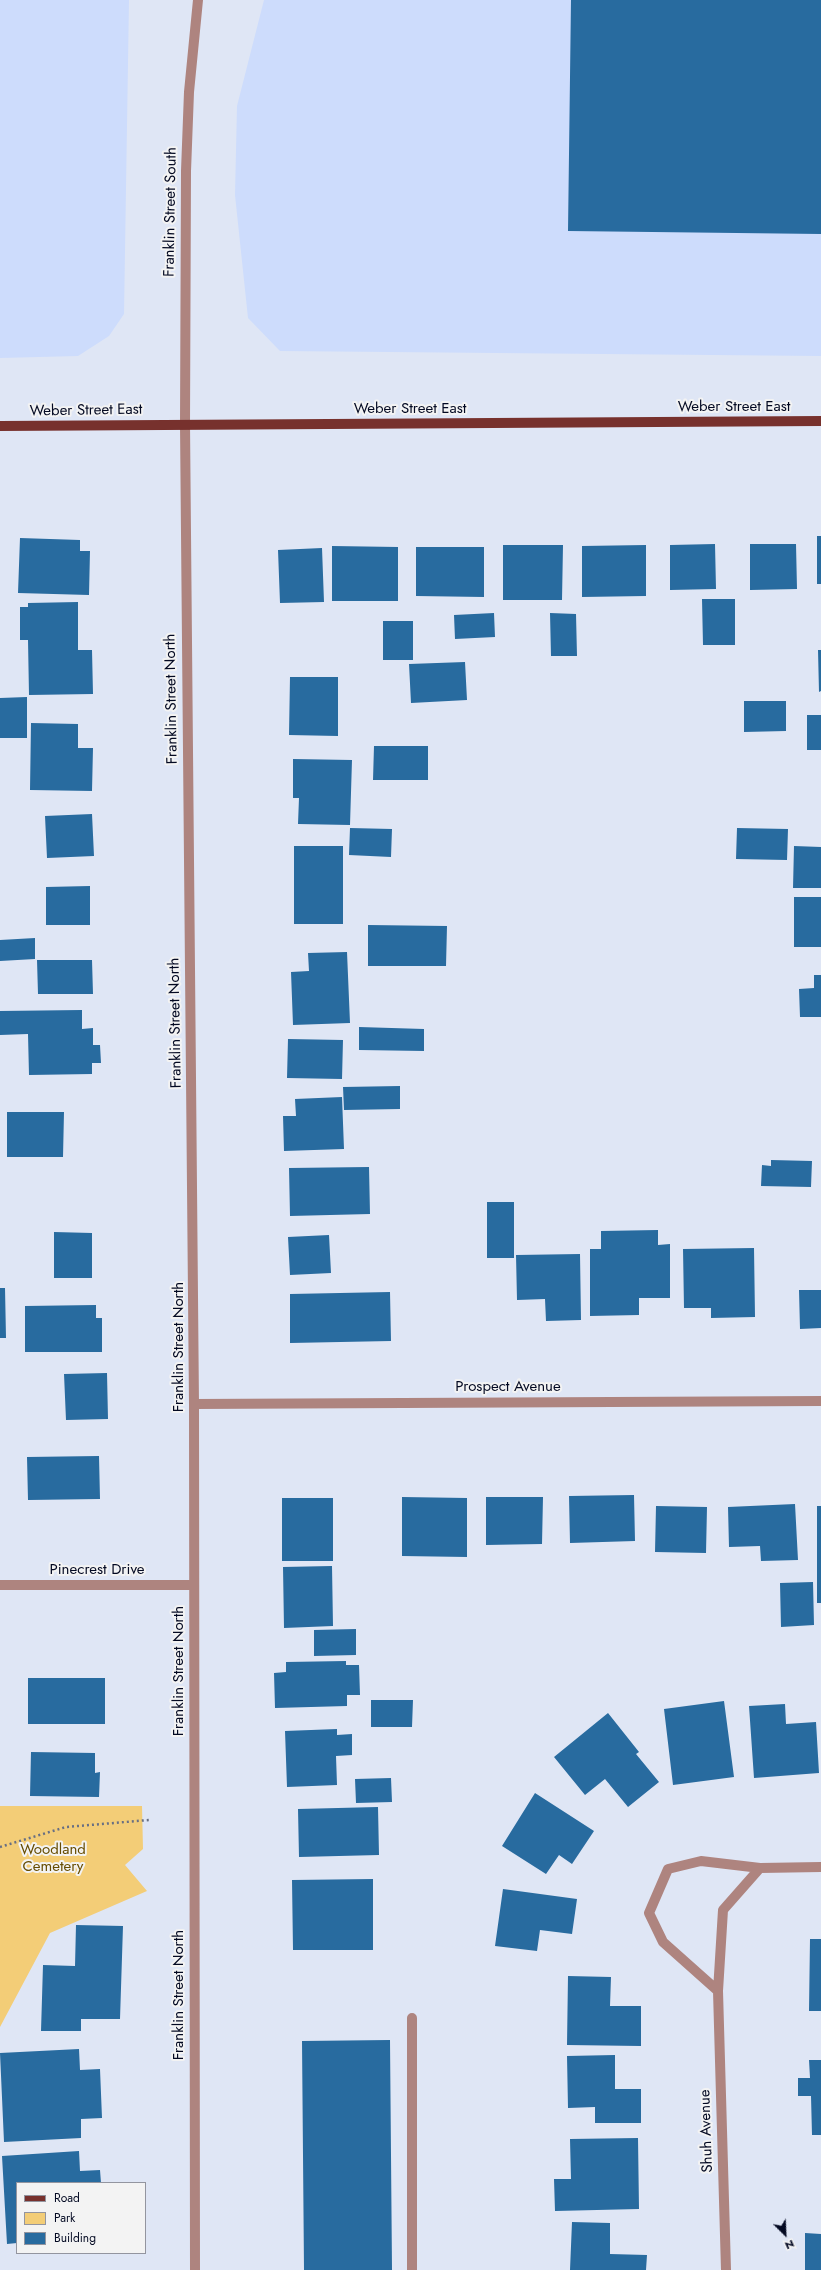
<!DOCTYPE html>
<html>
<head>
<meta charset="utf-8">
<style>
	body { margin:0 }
	#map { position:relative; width:821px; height:2270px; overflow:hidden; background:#dfe6f5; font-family:Jost,sans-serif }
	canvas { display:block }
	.legend { position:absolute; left:16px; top:2182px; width:130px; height:72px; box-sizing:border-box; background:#f3f3f3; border:1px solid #93959f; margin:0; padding:5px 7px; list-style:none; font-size:12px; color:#030922 }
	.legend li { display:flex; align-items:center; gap:8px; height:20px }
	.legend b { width:20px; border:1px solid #93959f }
	.north { position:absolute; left:765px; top:2214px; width:40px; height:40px; -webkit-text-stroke:3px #f3f3f3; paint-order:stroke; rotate:156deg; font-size:11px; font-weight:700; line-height:16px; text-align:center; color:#030922 }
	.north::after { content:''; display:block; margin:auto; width:14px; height:18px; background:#030922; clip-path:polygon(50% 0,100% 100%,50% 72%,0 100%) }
</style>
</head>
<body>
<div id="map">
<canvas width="821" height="2270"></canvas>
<ul class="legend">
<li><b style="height:5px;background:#77312d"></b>Road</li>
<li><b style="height:11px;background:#f3cd77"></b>Park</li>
<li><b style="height:11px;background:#286b9f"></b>Building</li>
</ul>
<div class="north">N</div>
</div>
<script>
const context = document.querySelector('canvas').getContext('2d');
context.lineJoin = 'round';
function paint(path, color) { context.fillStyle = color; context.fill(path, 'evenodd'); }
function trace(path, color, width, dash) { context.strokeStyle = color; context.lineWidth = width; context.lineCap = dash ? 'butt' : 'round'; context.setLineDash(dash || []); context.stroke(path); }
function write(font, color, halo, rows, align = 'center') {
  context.font = font + ' Jost,sans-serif'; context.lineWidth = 4; context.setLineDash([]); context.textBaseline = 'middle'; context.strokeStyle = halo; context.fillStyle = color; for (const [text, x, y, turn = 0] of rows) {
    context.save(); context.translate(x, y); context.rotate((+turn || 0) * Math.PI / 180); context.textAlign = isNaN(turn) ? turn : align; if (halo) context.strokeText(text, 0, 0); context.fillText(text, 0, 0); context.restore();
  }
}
const built = new Path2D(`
	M0 0H129L124 314 109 336 78 356 0 358Z
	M264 0H821V356L280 351 248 318 235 195 237 106Z`);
const green = new Path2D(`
	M0 1806H142L143 1849 125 1865 147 1891 50 1933 0 2027Z`);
const building = new Path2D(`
	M571 0H821V234L568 231Z
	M817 536H821V584H817Z
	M20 538 80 540V551H90L89 595 18 593Z
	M715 544 716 589 670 590V545Z
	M750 544H796L797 589 750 590Z
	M503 545H563L562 600H503Z
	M646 545V596L582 597V546Z
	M332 546 398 547V601H332Z
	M416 547H484V597L416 596Z
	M322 548 324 602 280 603 278 550Z
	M702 599H735V645H703Z
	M78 602V650H92L93 694 29 695 28 640H20V607H28V603Z
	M494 613 495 637 455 639 454 615Z
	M550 613 576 614 577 656H551Z
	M383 621H413V660H383Z
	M818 650H821V691L819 692Z
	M465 662 467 700 411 703 409 664Z
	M290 677H338V736L289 735Z
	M27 697V738H0V698Z
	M744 701H786V731L744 732Z
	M807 715H821V750H807Z
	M31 723 78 724V748H93L92 791 30 790Z
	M374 746H428V780H373Z
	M293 759 352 760 350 825 298 824 299 798H293Z
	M92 814 94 856 47 858 45 816Z
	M350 828 392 829 391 857 349 855Z
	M737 828 788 829 787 860 736 859Z
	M294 846H343V924H294Z
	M794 846 821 847V888H793Z
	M90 886V925H46V887Z
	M794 897H821V947H794Z
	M368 925 447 926 446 966H368Z
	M35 938V959L0 961V940Z
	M347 952 350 1023 293 1025 291 972 309 971 308 953Z
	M37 960H92L93 994H38Z
	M814 975H821V1017H800L799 989 814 988Z
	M82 1010V1029L93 1028V1045H100L101 1063H92V1074L29 1075 28 1034 0 1035V1011Z
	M359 1027 424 1029V1051L359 1050Z
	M288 1039 343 1040 342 1079 287 1078Z
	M400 1086V1109L344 1110 343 1087Z
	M342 1097 344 1149 284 1151 283 1116H296L295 1099Z
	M7 1112H64L63 1157H7Z
	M771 1160 812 1161 811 1187 761 1186 762 1165 771 1166Z
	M369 1167 370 1214 290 1216 289 1168Z
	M487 1202H514V1258H487Z
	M658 1230V1245L670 1244V1298H639V1315L590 1316V1249H601V1231Z
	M54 1232 92 1233V1278H54Z
	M329 1235 331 1273 290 1275 288 1237Z
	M754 1248 755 1317 711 1318V1308H684L683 1249Z
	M580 1254 581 1320 546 1321 545 1299 517 1300 516 1255Z
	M0 1288H5L6 1338H0Z
	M799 1290H821V1328L800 1329Z
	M390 1292 391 1341 290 1343V1294Z
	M96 1305V1318H102V1352H25V1306Z
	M107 1373 108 1419 66 1420 64 1374Z
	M99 1456 100 1499 28 1500 27 1457Z
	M634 1495 635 1541 570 1543 569 1496Z
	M402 1497 467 1498V1557L402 1556Z
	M486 1497H543L542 1544 486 1545Z
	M282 1498H333V1561H282Z
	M795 1504 798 1560 761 1561 760 1546 729 1547 728 1507Z
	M656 1506 707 1507 706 1553 655 1552Z
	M817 1506H821V1603H817Z
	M332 1566 333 1626 284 1628 283 1567Z
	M813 1582 814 1625 781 1627 780 1583Z
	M356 1629V1655L314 1656V1630Z
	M346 1661V1665H359L360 1695H347V1706L275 1708 274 1673 286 1672V1662Z
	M28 1678H105V1724H28Z
	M371 1700H413L412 1727H371Z
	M724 1701 734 1777 673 1785 664 1709Z
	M785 1704 786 1724 816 1722 819 1773 754 1778 749 1706Z
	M608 1713 639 1752 636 1754 659 1782 628 1807 605 1779 585 1795 554 1757Z
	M337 1729V1735L352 1734V1755L336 1756 337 1785 287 1787 285 1731Z
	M31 1752 95 1753V1773L100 1772 99 1797 30 1796Z
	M391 1778 392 1802 356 1803 355 1779Z
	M535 1793 594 1831 572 1864 559 1855 546 1874 502 1846Z
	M378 1807 379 1855 299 1857 298 1809Z
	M373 1879V1950H293L292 1880Z
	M503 1889 577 1899 572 1934 540 1930 537 1951 495 1946Z
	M76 1925 123 1926 120 2019H81V2031H41L43 1965 75 1966Z
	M810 1939H821V2011H809Z
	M568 1976 611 1977 610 2006H641V2046L567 2045Z
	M390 2040 392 2270H304L302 2041Z
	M79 2049 80 2070 100 2069 102 2118 81 2119V2138L4 2142 0 2053Z
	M615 2055V2089H641V2123H595V2107L568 2108 567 2056Z
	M809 2060H821V2135H812L811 2096H798V2078H810Z
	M638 2138 639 2209 555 2211 554 2179H571L570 2139Z
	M79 2151 80 2171 100 2170 101 2183H17V2243L7 2244 2 2156Z
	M572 2222 610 2223V2254L647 2255 646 2270H570Z
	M805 2233 821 2234V2270H805Z`);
const path = new Path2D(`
	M0 1847 66 1827 149 1820`);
const minor = new Path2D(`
	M194 1404 821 1401
	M0 1585H194
	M718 1991 663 1942 649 1913 668 1869 701 1861 760 1868
	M195 2270 194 1404 185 424 186 171 189 92 198 0
	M412 2270V2018
	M726 2270 718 1991 723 1910 760 1868 821 1867`);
const major = new Path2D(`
	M0 426 821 421`);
const streetNames = [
	["Franklin Street South",171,212,-89],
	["Weber Street East",734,407],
	["Weber Street East",410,409],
	["Weber Street East",86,411,-1],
	["Franklin Street North",172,699,-91],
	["Franklin Street North",176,1023,-91],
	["Franklin Street North",179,1347,-90],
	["Prospect Avenue",508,1387],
	["Pinecrest Drive",97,1570],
	["Franklin Street North",179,1671,-90],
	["Franklin Street North",179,1995,-90],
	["Shuh Avenue",707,2131,-92]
];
const parkNames = [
	["Woodland",53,1850],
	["Cemetery",53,1867]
];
paint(built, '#cddcfc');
paint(green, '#f3cd77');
paint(building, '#286b9f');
trace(path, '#686f83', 2.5, [2, 3]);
trace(minor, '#ae847f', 10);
trace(major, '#77312d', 10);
write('15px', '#030922', '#f3f3f3', streetNames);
write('15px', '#664c01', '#f3f3f3', parkNames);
</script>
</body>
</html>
